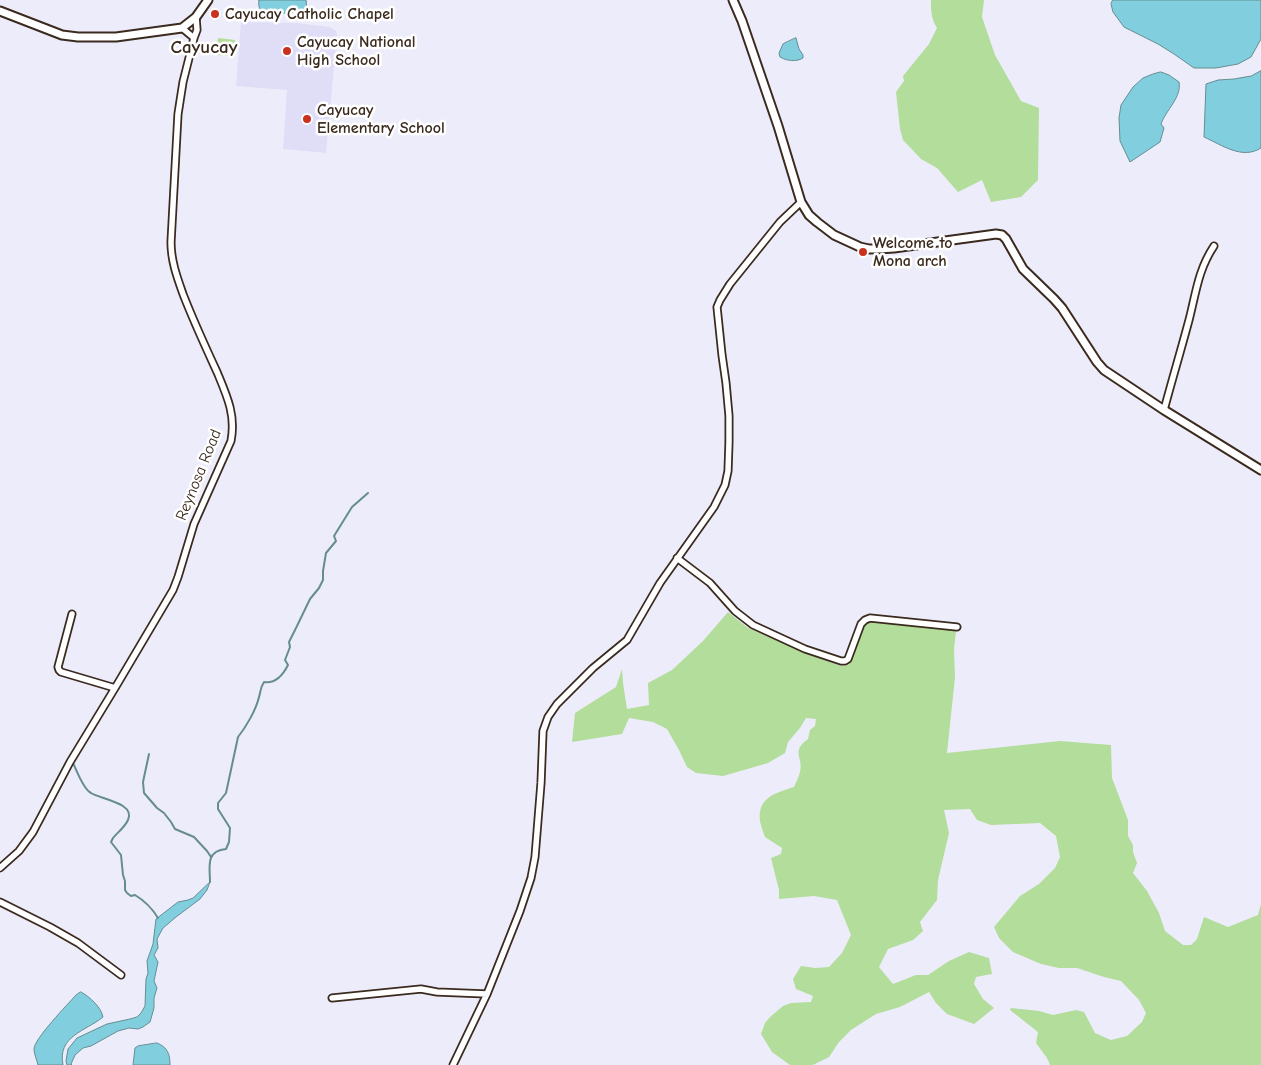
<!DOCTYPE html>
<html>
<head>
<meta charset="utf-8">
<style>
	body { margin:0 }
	canvas { display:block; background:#edecfa }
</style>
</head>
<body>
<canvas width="1261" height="1065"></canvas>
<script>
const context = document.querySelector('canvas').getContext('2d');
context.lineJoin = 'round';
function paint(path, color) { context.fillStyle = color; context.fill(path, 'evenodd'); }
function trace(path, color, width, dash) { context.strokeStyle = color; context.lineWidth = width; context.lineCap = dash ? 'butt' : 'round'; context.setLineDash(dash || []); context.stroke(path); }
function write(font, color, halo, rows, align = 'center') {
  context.font = font + ' "Comic Neue",sans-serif'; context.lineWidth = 5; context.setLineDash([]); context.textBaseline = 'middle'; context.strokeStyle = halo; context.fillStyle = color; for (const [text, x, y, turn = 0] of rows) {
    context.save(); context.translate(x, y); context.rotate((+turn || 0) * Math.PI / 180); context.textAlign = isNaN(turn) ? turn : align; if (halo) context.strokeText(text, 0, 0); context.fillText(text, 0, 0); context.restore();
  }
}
const built = new Path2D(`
	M241 22 297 23 330 27 336 31 337 34 326 153 283 149 287 90 236 86Z`);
const green = new Path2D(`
	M931 0H984L982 17 995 55 1021 101 1039 108 1038 180 1021 197 991 202 982 180 958 192 937 168 921 159 903 140 900 129 896 92 904 81 903 76 929 44 937 28C931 19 931 10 931 0Z
	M218 38 235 40 234 56 216 55Z
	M728 612 748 628 810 655 841 666 848 665C857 652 857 635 867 622H878L956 631 954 649 955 677 947 753 1060 741 1111 745 1112 778 1128 820V836L1133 845V852L1137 863 1133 873 1147 891 1159 913 1165 931 1183 945H1191L1197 939 1204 917 1228 927 1258 915 1261 904V1065H1050L1047 1058 1036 1043 1038 1032 1010 1010 1011 1008 1039 1011 1053 1015 1076 1010 1084 1012 1095 1033 1111 1040 1127 1036 1142 1022 1146 1013 1139 1000 1121 981 1104 977 1077 968H1059L1041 964 1013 952 999 938 994 927 1020 896 1039 884 1055 868 1060 857 1056 836 1040 823 991 825 977 820 970 809 944 810 949 833 938 880 937 900 920 922 923 931 913 940 888 949 879 967 893 984 916 975H928L949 961 969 952 989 958 992 974 976 977 974 984 983 999 994 1008 974 1024 947 1014 936 1003 929 992 900 1007 876 1014 851 1030 839 1042 829 1057 813 1065H790L772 1052 761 1034 765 1023 770 1017 783 1006 791 1003 811 1002 813 996 796 989 793 979 801 966 815 968 829 967 842 953 851 935 837 900 814 896 779 899V890L771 858 781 854 782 848 765 837C763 832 761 826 760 821 757 797 776 793 794 787 796 782 799 777 800 772 804 757 790 752 808 739L810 730 815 726 816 719 806 718 800 728 788 742 785 753 768 763 723 776 696 773 687 767 679 750 667 729 653 722 629 718 622 734 572 742 575 713 616 687 622 669 623 683 627 709 649 705 648 683 672 670 703 641Z`);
const water = new Path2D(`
	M259 0H306L307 11C302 13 300 11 295 12 284 12 255 21 259 0Z
	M1113 0H1261V39L1251 57 1238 64 1216 68H1194L1174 54 1158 44 1124 27 1113 12 1111 4Z
	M796 38 799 49 803 55V58C797 62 786 61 780 57L779 53 783 44Z
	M1261 71V148C1242 160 1222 145 1204 137L1206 84 1218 80 1234 79 1251 76Z
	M1161 72 1169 75 1179 82C1182 97 1166 110 1161 124L1164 128 1160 142 1130 162 1120 141 1119 118 1121 105 1133 87 1143 78 1153 74Z
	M210 882 207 890 200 899 176 917 163 928 157 939 158 948 154 955 158 962 154 981 157 988 154 998V1008L150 1022 143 1027 138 1029 129 1028 118 1031 91 1046 83 1048 75 1055 71 1064 72 1065H67L66 1061 68 1049 77 1038 107 1024 130 1019 137 1017 141 1013 145 1006 146 979 148 973 147 961 153 944 156 919 178 902 188 900 193 898Z
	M81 992C90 997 101 1007 103 1017 86 1031 57 1036 63 1065H38C37 1060 34 1054 34 1049 34 1039 68 1004 76 995Z
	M157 1043C168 1047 170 1055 170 1065H133L135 1048 138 1046Z`);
const stream = new Path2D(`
	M149 754 143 782 144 793 157 808 164 813 171 822 175 829 194 837 207 851 211 857
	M73 763C77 771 83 789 91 793 100 799 136 803 128 820 125 827 117 833 113 838L111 842 121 855 123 875 125 881V890L127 893 131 896 135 895C145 901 152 908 158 918
	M210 882C210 867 205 851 226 849L229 842 230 828 218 809V803L226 793 238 737C246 727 256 710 259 697 261 691 260 688 264 682 276 684 283 675 288 665L285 660 290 647 289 642 297 626 310 599 319 588 323 580V571L326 553 336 541 334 536 352 507 368 493`);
const minor = new Path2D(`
	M194 38 197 30 196 17
	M1164 410C1172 380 1181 350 1189 320 1196 293 1198 270 1214 246
	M677 558 710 583 735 611 753 625 805 649 841 661H845L848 659 861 624 865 620 870 618 957 627
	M72 614 58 667 59 670 61 672 115 688
	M0 868 19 851 33 832 70 762 115 688 173 590 178 577 194 524 231 441C236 415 227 396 217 372 205 346 193 320 183 294 177 277 171 261 171 242L178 114 183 82 194 38 182 28
	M0 902 50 927 78 943 121 975
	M332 998 421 989 437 992 487 994
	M453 1065 487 994 520 911 531 878 535 857 541 783 543 731 548 717 557 704 593 668 627 640 660 583 714 507 725 485 728 471 729 442V416L726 383 722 355 717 307 720 300 730 284 780 222 801 202`);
const tertiary = new Path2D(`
	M733 0 742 21 778 126 801 202 809 215 817 222 834 235 860 247 869 249H878L894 248 996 234 1002 235 1006 239 1023 269 1054 299 1062 308 1097 362 1104 370 1164 410 1261 470
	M0 11 62 35 78 37H116L182 28 196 17 208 0`);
const markers = [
	[215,14,5,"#c8321e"],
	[287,51,5,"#c8321e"],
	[307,119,5,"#c8321e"],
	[863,252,5,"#c8321e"]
];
const poiNames = [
	["Cayucay Catholic Chapel",225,14],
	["Cayucay National",297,42],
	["High School",297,60],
	["Cayucay",317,110],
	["Elementary School",317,128],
	["Welcome to",873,243],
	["Mona arch",873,261]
];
const streetNames = [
	["Reynosa Road",199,475,-68]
];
const quarterNames = [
	["Cayucay",204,48]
];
paint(built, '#e0def7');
paint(green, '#b3dd9a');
paint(water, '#81cfde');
trace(water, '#658d91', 1);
trace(stream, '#658d91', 2);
trace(minor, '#3b2a1e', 9);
trace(tertiary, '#3b2a1e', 11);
trace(minor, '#fff', 5.5);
trace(tertiary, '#fff', 7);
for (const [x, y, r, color] of markers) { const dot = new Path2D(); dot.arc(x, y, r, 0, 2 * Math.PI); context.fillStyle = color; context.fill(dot); trace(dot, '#fff', 2); }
write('bold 16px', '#3b2a1e', '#fff', poiNames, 'left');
write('16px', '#3b2a1e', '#fff', streetNames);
write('bold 19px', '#3b2a1e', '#fff', quarterNames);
</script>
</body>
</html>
